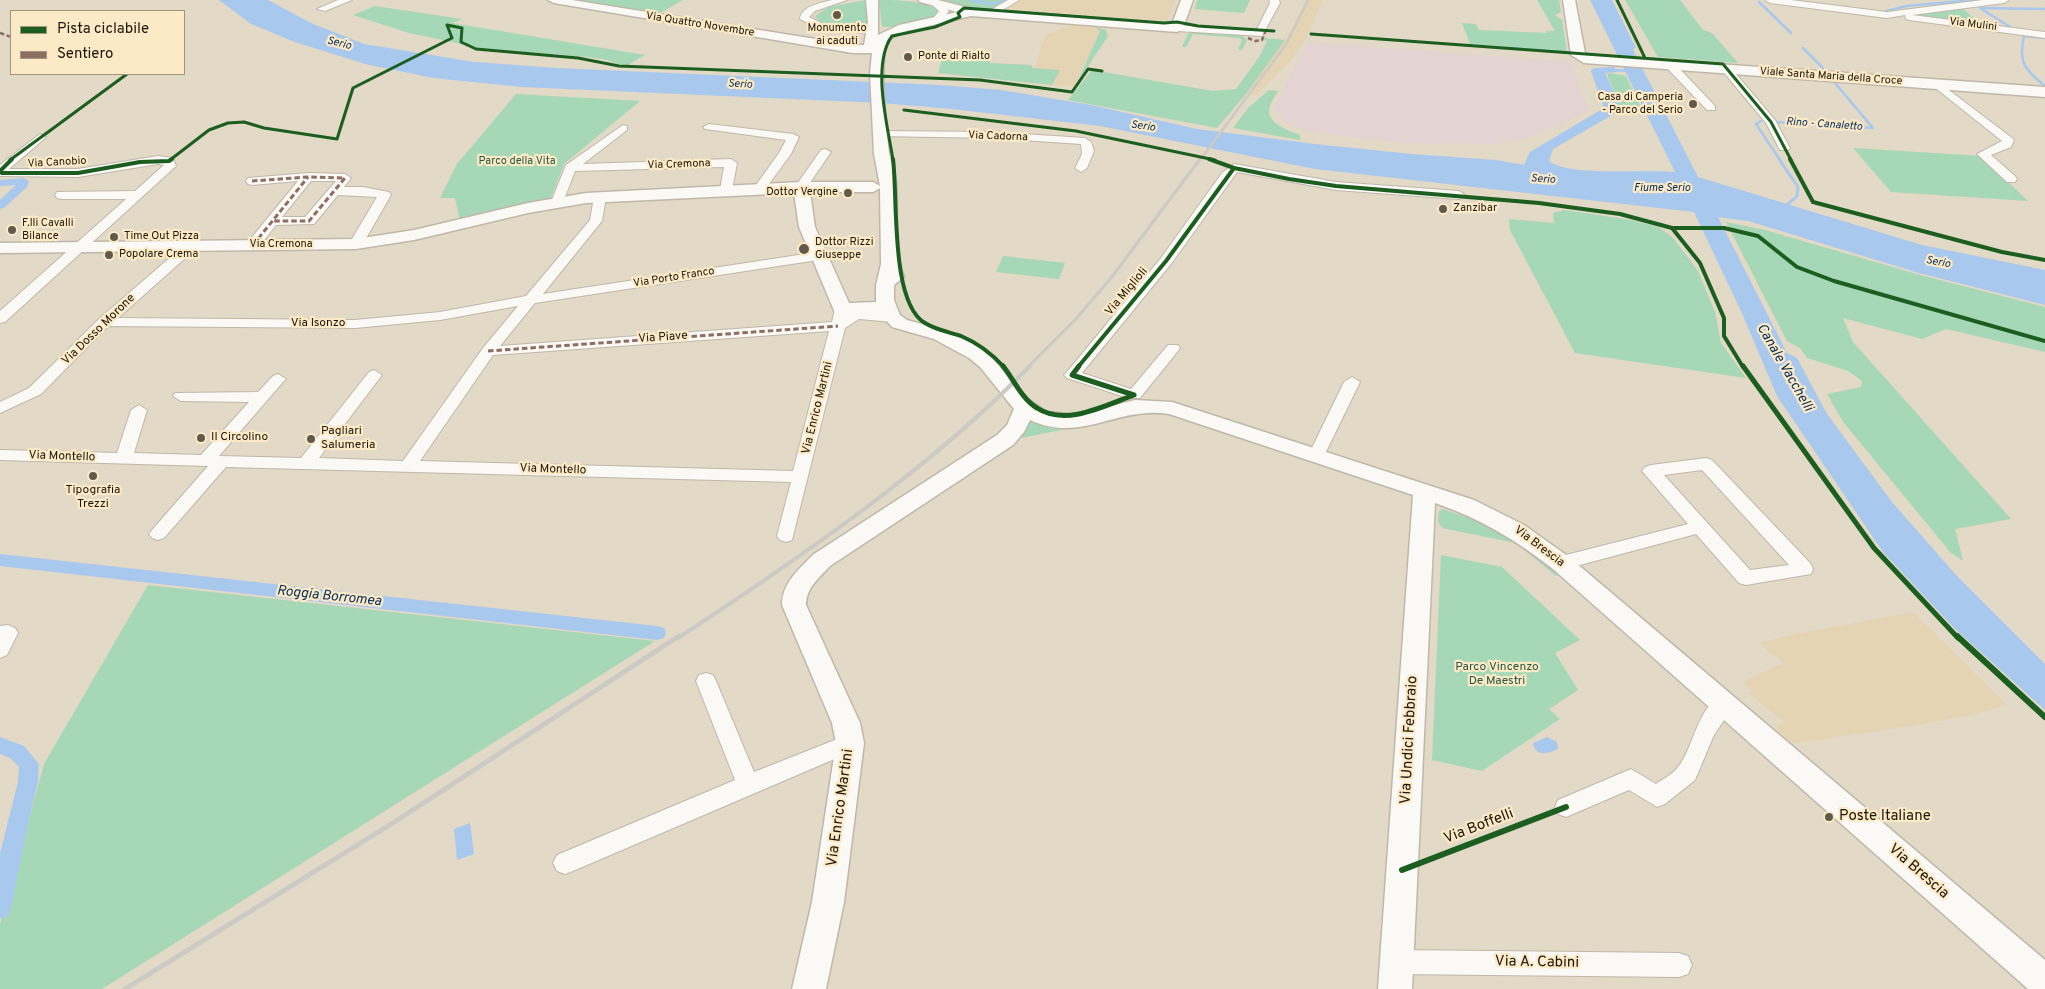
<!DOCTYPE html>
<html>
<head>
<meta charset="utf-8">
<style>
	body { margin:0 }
	#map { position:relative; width:2045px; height:989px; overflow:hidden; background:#e2d9c6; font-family:Overpass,sans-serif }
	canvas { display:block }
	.legend { position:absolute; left:10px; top:10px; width:175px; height:65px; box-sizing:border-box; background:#fceac7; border:1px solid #a2957b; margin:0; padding:6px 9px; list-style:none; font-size:15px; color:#1c1609 }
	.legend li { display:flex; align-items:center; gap:10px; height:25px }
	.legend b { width:25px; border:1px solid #a2957b }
</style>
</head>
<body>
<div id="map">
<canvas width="2045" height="989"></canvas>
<ul class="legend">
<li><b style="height:6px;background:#1b5e20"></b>Pista ciclabile</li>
<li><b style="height:6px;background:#8d6e63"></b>Sentiero</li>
</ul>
</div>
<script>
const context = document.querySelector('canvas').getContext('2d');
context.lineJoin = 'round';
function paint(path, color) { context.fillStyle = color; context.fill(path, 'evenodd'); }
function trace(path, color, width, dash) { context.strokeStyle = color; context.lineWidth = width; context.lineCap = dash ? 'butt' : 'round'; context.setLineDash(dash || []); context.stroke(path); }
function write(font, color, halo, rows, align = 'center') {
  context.font = font + ' Overpass,sans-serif'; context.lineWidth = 4.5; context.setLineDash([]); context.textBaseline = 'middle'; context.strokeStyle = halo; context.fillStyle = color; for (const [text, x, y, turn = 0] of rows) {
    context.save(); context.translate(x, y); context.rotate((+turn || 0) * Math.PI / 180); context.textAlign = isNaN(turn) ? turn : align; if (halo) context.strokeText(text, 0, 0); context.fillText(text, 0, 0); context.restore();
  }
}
const industrial = new Path2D(`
	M1308 42 1570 62 1589 111 1525 139 1493 144 1405 143 1318 133 1296 128 1286 121 1274 108Z`);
const built = new Path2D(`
	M1020 0H1175L1167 21 1006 9Z
	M1307 0H1323L1305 40 1291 60 1256 95 1246 94 1284 40 1283 38 1287 39Z
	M1079 26 1094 27 1100 31 1074 87 1027 82 1032 68H1035L1045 36 1065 27Z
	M1913 612 2007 705 1967 716 1922 724 1793 744 1775 726 1785 723 1749 693 1753 691 1743 682 1783 663 1759 643 1791 635Z`);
const green = new Path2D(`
	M566 0H683L660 13 647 14Z
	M866 0 868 28C853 28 824 30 815 16L829 7Z
	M879 0C894 0 930 0 939 12 928 25 898 27 882 27Z
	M944 0H1012L995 11 964 8Z
	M1197 0H1250L1244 13 1195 9Z
	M1537 0H1559L1561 12 1555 15 1562 20 1567 52 1470 44 1462 23 1476 24 1479 30 1547 33 1546 31H1555Z
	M1625 0H1680L1703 30 1712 33 1738 63 1658 57Z
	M375 6 462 19 452 23 645 55 628 65 618 64 607 60 588 57 485 49 409 33 353 15Z
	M1962 8 1983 26 1903 15Z
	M1094 27 1106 30 1108 36 1077 83 1100 31Z
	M1194 32 1242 35 1247 40 1242 50 1238 49 1242 40 1240 38 1193 34 1186 47H1182L1188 34Z
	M1264 38 1285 40 1246 94 1217 128 1068 100 1092 70 1213 91 1236 89 1260 56 1267 41 1263 40Z
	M942 59 990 61V63L1032 65V68L1060 70 1052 85 938 73Z
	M1610 73 1626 76 1643 112 1621 110 1607 74Z
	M1269 90 1278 91C1275 96 1270 104 1269 110 1268 124 1290 131 1300 135V140L1233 128 1248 108Z
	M516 94 640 101 564 164 550 200 460 221 455 198H440L457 164Z
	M1853 148 1981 156 2028 201 1891 192Z
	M1565 210 1631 220 1659 227 1673 238 1698 271 1715 312 1721 343 1746 378 1575 353 1510 230 1509 219 1554 223 1553 213Z
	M1726 222 1765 230 1920 275 2045 307V352L1946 329 1922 339 1843 318 1853 342 2011 519 1955 529 1963 561 1951 553 1844 423 1827 394 1861 387 1862 381 1848 371 1807 358 1800 348 1787 341Z
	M1003 256 1065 263 1059 279 996 272Z
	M1028 421 1054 429H1066L1016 439Z
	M1443 509 1499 529 1561 574 1556 576 1516 543 1442 528 1438 521 1439 511Z
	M1441 555 1502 567 1580 640 1555 653 1578 690 1549 709 1560 719 1482 771 1432 760Z
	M148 585 655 641 102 989H0V924L44 764Z`);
const water = new Path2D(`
	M219 0H268L311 23 364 44 474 62 557 68 940 85 1001 90 1091 105 1197 129 1315 144 1411 154 1496 160 1524 165 1530 152 1604 108 1591 71 1593 68 1614 67 1617 72 1605 73 1620 105 1619 111 1553 149 1549 161C1568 177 1647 169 1675 172L1590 0H1612L1636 48 1633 49 1636 56 1698 177 1922 245 2045 270V305L1919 273 1748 221 1718 217 1787 353 1797 358 1827 414 1892 502 1956 575 2045 664V710L1954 628 1883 552 1777 396 1741 311 1694 212 1315 169 1100 126 952 109 882 103 522 87 433 78 365 64 295 42 251 24Z
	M1547 737 1557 742 1558 749C1549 753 1536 758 1533 743Z
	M470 823 474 854 457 860 454 829Z`);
const streamFar1 = new Path2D(`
	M971 0 991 4 1010 0
	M1759 2 1791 33
	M1880 13 1906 6 1973 0
	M2024 36 1980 8 2045 9
	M2045 38 2024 36C2018 63 2025 70 2045 86
	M1803 48 1823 68
	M1611 70 1630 71
	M1761 121 1756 124 1780 160
	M1776 122 1873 128 1835 83`);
const stream = new Path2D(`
	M1779 159 1798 187 1797 196 1788 204`);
const canal = new Path2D(`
	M23 178 29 181 27 187 4 208 0 209V200L16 185 0 186V180Z
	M0 554 657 626 664 628 666 633 664 638 657 640 0 566Z
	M0 737 24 746 39 764 38 782 28 823 11 908 8 916 0 919V853L18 782 19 767 10 758 0 754Z`);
const minor = new Path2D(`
	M338 0H352L325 11 317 9Z
	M832 0H847L815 11 809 17 825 25 873 28 876 29V33L823 31 800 19C801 6 821 3 832 0Z
	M935 0 949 11 940 22 937 23 932 20 939 11 930 3Z
	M1008 0H1019L993 16H987V12Z
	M1269 0H1279L1280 3 1262 36 1177 31 1172 28 1177 25 1256 31 1270 3Z
	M1765 0H1791L1887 12 1983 0H2009L2004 3 1912 15 2045 32V38L1909 20 1906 19 1905 15 1887 18 1770 3Z
	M1670 62 1674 63 1715 106V110H1707L1666 67 1665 65Z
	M1726 66 1730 67 1775 120 1790 148 1788 150H1780L1766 123 1721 69Z
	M1937 81 2012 138 2014 140 2011 147 1991 155 2015 176 2017 179 2015 182H2007L1977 154 2002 141 1933 86 1932 84Z
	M709 124 793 134 799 137 791 154 763 192 759 193 753 189 779 153 786 140 705 129 703 127Z
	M623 125 627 126V130L583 164 731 159 737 163 732 190 726 194 720 190 724 167 575 171 563 202 561 205H553L551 202 566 165Z
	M881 131 992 132 1085 138 1091 142 1094 151 1087 168 1081 172 1075 168 1082 154 1081 144 992 138 877 136V132Z
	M40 134 46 137 44 139 9 169H78L158 156 173 158 176 166 5 322 0 323V311L126 199H61L57 198 55 195 57 192 135 191 164 165 158 164 78 177 0 176V165Z
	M825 149 831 152 805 190 801 191 797 190 795 187 821 150Z
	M1234 164 1336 182 1459 191 1465 195 1459 199 1336 190 1237 172 1171 264 1082 373 1131 389 1168 345H1178L1180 348 1178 351 1140 398H1128L1067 378 1064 375 1067 372 1161 258 1222 173Z
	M308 173 345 174 351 178 344 187H363L389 192 391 195 361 247 356 248 349 244 377 197 338 195 314 224 276 225 258 248H248L246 245 248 242 298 181 252 185 248 184 246 181 248 178ZM311 181H336L305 217H282Z
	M600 193 606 197 602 221 543 294 818 252 825 256 818 260 535 303 500 346 832 322 835 309 842 305 847 306 848 313C859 310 893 309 900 318L893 322 859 319 845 328 792 540 786 542 780 540 777 536 791 482 226 467 164 538 158 540 152 538 149 534 152 530 208 466 0 460V450L117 453 131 410 139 405 147 410 134 453 201 455 249 402 181 401 173 396 175 393 258 392 273 376 278 374 286 379 283 382 219 456 301 458 369 372 374 370 382 375 319 458 403 461 483 348 518 306 440 320 355 328 108 326 41 394 0 413V402L29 388 99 319 188 242H198L200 245 118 318 355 320 440 312 526 296 590 220 594 197ZM829 331 793 471 420 461 493 355Z
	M1352 377 1360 382 1324 456 1322 460H1310L1308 456 1344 382Z
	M1706 458 1712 460 1811 564 1813 569 1811 574 1746 585 1739 583 1696 534 1561 570 1554 568 1552 563 1554 558 1688 524 1642 471 1645 467 1651 465ZM1702 470 1789 565 1750 570 1664 475Z
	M8 625 15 628 18 633 7 655 0 658V626Z
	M706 673 713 675 716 681 754 772 850 734 858 737 861 743 858 749 573 871 565 874 557 871 553 863 557 855 735 780 696 681 699 675Z
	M1724 695 1731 698 1735 704 1714 735 1695 780 1665 804 1657 807 1629 790 1566 817 1558 814 1555 807 1558 800 1631 769 1656 784C1663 779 1673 774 1678 767 1694 748 1697 705 1724 695Z
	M1396 950 1679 953 1688 956 1692 965 1688 974 1679 977 1396 974 1387 971 1383 962 1387 953Z`);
const tertiary = new Path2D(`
	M548 0H572L853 45H864L868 22 866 0H878V35L899 25 957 12 920 2 918 0H938L974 9 1172 24 1181 0H1193L1183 28 1177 32 971 16 907 31 887 40C879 67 886 124 889 153 891 163 895 173 896 183 899 213 892 248 904 277L894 285V300L900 315 907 320 947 331 977 346 993 359 1026 398 1047 412 1075 415 1135 400 1172 402 1474 500 1524 525 1569 557 2045 960V989H2028L1553 569C1516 540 1479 518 1435 503L1412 989H1378L1413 495 1169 414C1116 406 1082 444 1030 420L1024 432 1013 445 830 566C819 578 806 588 806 605L860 723 864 743 844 902 826 989H792L812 902 836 743 832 723 782 605C782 583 799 569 814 554L997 435 1007 425 1014 409 980 367 969 358 934 339 892 327 879 312 869 315 835 313 799 227 794 193 586 203 528 213 414 240 356 249 0 253V243L356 239 414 230 528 203 586 193 801 182H873L880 186 874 154 870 73 872 53H853L554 3ZM880 188 881 264 876 285V302L849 303 815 227 810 192H873Z`);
const secondary = new Path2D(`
	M1563 0H1575L1585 53 1588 55 2045 87V97L1584 63 1571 55Z`);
const railFar3 = new Path2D(`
	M1200 160 1285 46 1308 0`);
const railFar2 = new Path2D(`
	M1028 367 1075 320 1111 278 1200 159`);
const railFar1 = new Path2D(`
	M678 638C801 557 926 472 1030 366`);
const rail = new Path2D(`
	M125 989 396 821 679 636`);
const quietFar1 = new Path2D(`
	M0 33 11 37
	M1248 38 1255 41 1262 40 1266 30`);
const quiet = new Path2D(`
	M252 181 308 177 345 178 309 221H274
	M253 245 308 177
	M488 351 838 326`);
const cyclewayFar3 = new Path2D(`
	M1617 0 1645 58
	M447 25 462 28 461 42 476 49 578 58 619 66 980 80 1072 92 1088 69 1102 71
	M1311 34 1723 64 1771 122 1791 160
	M904 110 1076 131 1215 160
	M10 160 127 74
	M170 160 209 130 228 123 244 122 264 128 337 139 353 88 452 38 447 25
	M893 160C888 127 871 65 892 36L935 27 960 17 958 13 964 8 1164 23 1177 22 1198 26 1274 31`);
const cyclewayFar2 = new Path2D(`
	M12 159 0 171 2 173H78L140 162 169 161 172 159
	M893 159C898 197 890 303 925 323 936 330 949 332 961 336 978 343 992 354 1004 367
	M1209 159 1234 168 1289 179 1336 186 1539 203 1620 214 1672 228 1700 263 1724 318V336L1743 367
	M1790 159 1813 202 2002 252 2045 260
	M1672 228H1724L1758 236 1797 267 1834 281 2045 341
	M1078 367 1166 261 1234 168`);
const cyclewayFar1 = new Path2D(`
	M1003 366C1014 380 1022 399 1037 408 1066 427 1106 405 1134 395
	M1079 366 1072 375 1134 395
	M1743 366 1874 548 1958 638`);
const cycleway = new Path2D(`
	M1957 636 2045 717
	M1402 870 1566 807`);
const markers = [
	[837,15,5,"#615a4b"],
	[908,57,5,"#615a4b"],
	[1693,104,5,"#615a4b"],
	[848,193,5,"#615a4b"],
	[1443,209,5,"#615a4b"],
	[12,230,5,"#615a4b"],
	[114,237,5,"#615a4b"],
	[804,249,6,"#615a4b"],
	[109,255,5,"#615a4b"],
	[201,438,5,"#615a4b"],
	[311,439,5,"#615a4b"],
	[93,476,5,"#615a4b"],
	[1829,817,5,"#615a4b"]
];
const farStreetnames = [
	["Via Quattro Novembre",700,25,9],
	["Via Mulini",1973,25,7],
	["Viale Santa Maria della Croce",1831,77,4],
	["Via Cadorna",998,137,2],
	["Via Canobio",57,163,-3],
	["Via Cremona",679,165,-2],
	["Via Cremona",281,245],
	["Via Porto Franco",674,278,-9]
];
const farPoinames = [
	["Monumento",837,29,"center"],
	["ai caduti",837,42,"center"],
	["Ponte di Rialto",918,57],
	["Casa di Camperia",1683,98,"right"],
	["- Parco del Serio",1683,111,"right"],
	["Dottor Vergine",838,193,"right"],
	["Zanzibar",1453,209],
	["F.lli Cavalli",22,224],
	["Bilance",22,237],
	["Time Out Pizza",124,237],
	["Dottor Rizzi",815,243],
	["Giuseppe",815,256],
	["Popolare Crema",119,255]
];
const farWaternames = [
	["Serio",339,44,14],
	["Serio",740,85,3],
	["Rino - Canaletto",1824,125,4],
	["Serio",1143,127,8],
	["Serio",1543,180,4],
	["Fiume Serio",1662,189],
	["Serio",1938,263,11]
];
const farParknames = [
	["Parco della Vita",517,162]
];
const streetNames = [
	["Via Miglioli",1127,292,-50],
	["Via Isonzo",318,324],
	["Via Dosso Morone",99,330,-44],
	["Via Piave",663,338,-4],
	["Via Enrico Martini",818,408,-76],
	["Via Montello",62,457,2],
	["Via Montello",553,470,2],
	["Via Brescia",1539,547,37]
];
const poiNames = [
	["Pagliari",321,432],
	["Salumeria",321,446],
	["Il Circolino",211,438],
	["Tipografia",93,491,"center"],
	["Trezzi",93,505,"center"]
];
const parkNames = [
	["Parco Vincenzo",1497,668],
	["De Maestri",1497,682]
];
const waterNames = [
	["Canale Vacchelli",1784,368,60],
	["Roggia Borromea",329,597,6]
];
const nearStreetnames = [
	["Via Undici Febbraio",1410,740,-87],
	["Via Enrico Martini",841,808,-82],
	["Via Boffelli",1479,827,-21],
	["Via Brescia",1918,872,41],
	["Via A. Cabini",1537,963,1]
];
const nearPoinames = [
	["Poste Italiane",1839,817]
];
paint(industrial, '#e3d3d2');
paint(built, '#e4d4b4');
paint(green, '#a6d7b7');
paint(water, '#a9c8ee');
trace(streamFar1, '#a9c8ee', 2.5);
trace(stream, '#a9c8ee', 3);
paint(canal, '#a9c8ee');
trace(minor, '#bfb8a9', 2);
trace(tertiary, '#bfb8a9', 3);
trace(secondary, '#bfb8a9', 3);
paint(minor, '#fbf9f6');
paint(tertiary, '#fbf9f6');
paint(secondary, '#fbf9f6');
trace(railFar3, '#cccac4', 2.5);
trace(railFar2, '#cccac4', 3);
trace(railFar1, '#cccac4', 4);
trace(rail, '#cccac4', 5);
trace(quietFar1, '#8d6e63', 2.5, [4.5, 2.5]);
trace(quiet, '#8d6e63', 3, [5.5, 3]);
trace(cyclewayFar3, '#1b5e20', 3);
trace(cyclewayFar2, '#1b5e20', 4);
trace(cyclewayFar1, '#1b5e20', 5);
trace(cycleway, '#1b5e20', 6);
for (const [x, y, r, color] of markers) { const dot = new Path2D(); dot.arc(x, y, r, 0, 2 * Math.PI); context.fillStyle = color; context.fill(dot); trace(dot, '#fceac7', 2); }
write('11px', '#1c1609', '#fceac7', farStreetnames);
write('11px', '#1c1609', '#fceac7', farPoinames, 'left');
write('italic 11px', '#022b5a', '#fceac7', farWaternames);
write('11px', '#275742', '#fceac7', farParknames);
write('12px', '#1c1609', '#fceac7', streetNames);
write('12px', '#1c1609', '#fceac7', poiNames, 'left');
write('12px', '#275742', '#fceac7', parkNames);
write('italic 14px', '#022b5a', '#fceac7', waterNames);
write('15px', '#1c1609', '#fceac7', nearStreetnames);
write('15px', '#1c1609', '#fceac7', nearPoinames, 'left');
</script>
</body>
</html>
